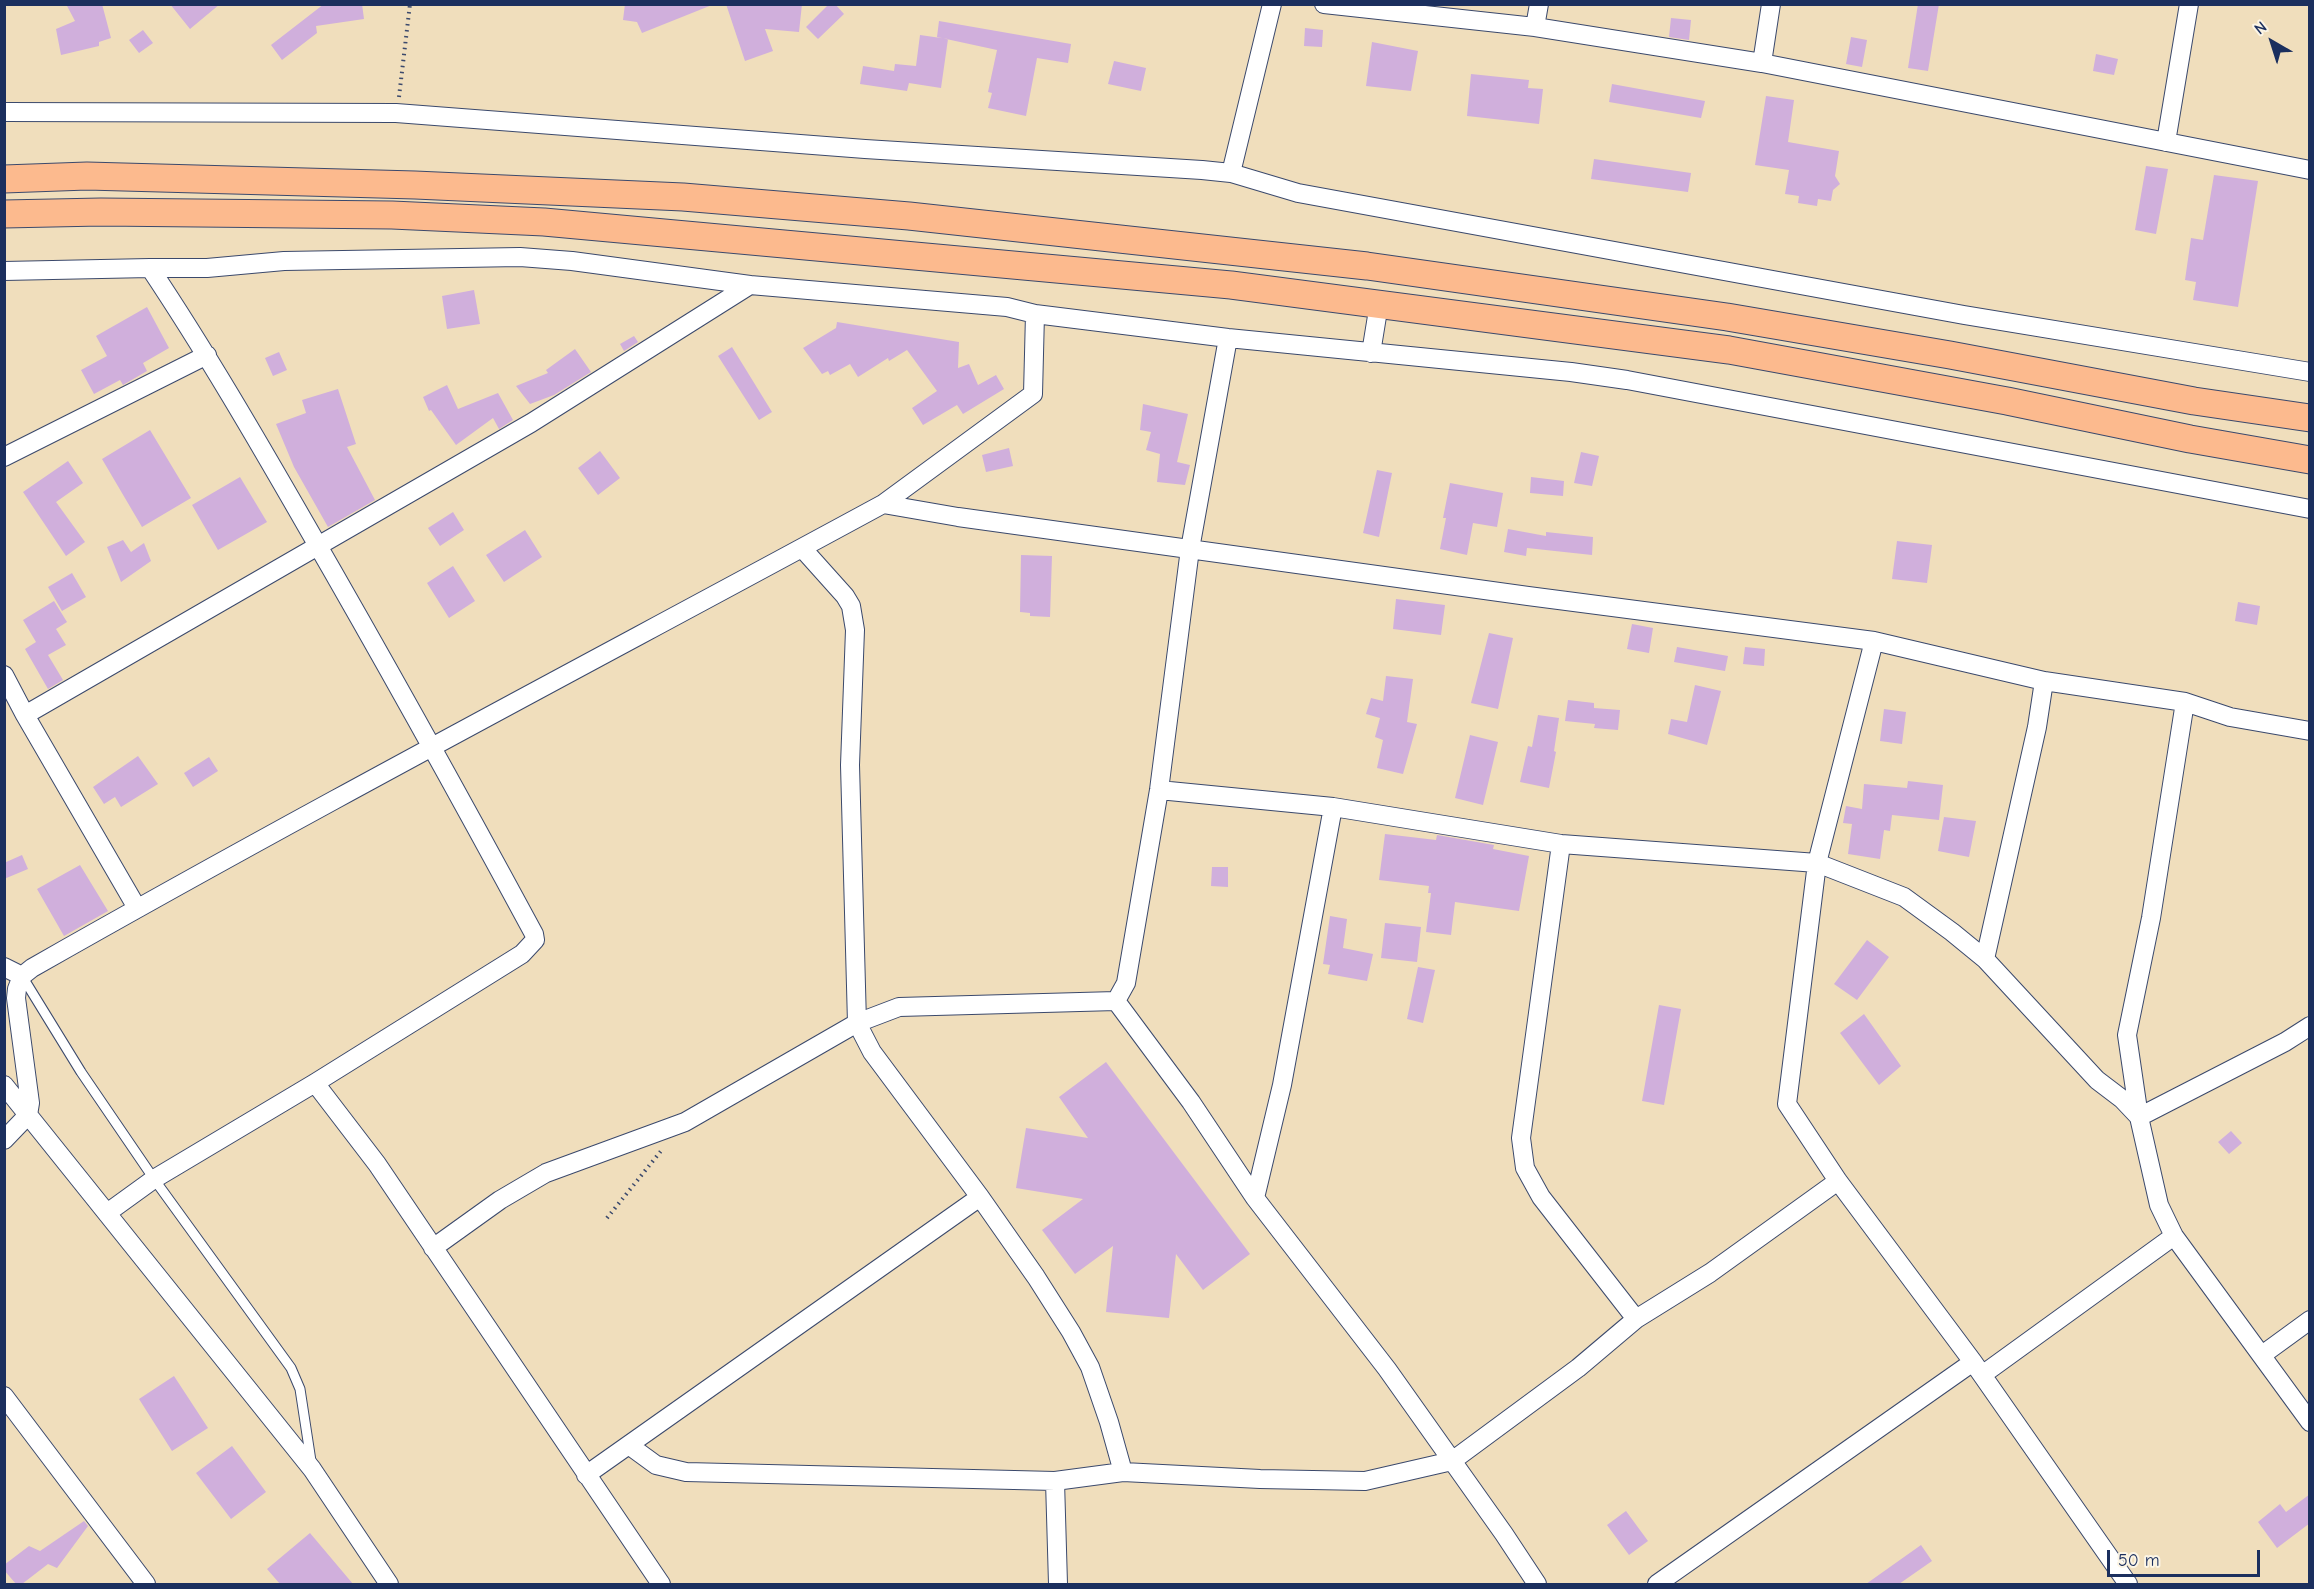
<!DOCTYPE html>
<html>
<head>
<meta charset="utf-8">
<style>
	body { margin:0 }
	#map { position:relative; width:2314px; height:1589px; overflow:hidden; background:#f0debc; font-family:"Comic Neue",sans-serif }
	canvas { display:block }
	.frame { position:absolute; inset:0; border:6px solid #1b2f5e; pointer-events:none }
	.north { position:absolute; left:2242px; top:12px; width:60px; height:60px; -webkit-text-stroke:4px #fcf5e5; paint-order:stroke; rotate:321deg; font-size:16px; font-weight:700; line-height:24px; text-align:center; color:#1b2f5e }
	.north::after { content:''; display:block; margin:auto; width:21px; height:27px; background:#1b2f5e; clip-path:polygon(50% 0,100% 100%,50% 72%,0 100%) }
	.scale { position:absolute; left:2107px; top:1550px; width:153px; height:27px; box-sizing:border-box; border:3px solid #1b2f5e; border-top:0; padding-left:8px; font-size:18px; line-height:21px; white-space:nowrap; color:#1b2f5e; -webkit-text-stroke:4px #fcf5e5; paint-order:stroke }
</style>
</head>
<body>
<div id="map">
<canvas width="2314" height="1589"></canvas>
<div class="frame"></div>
<div class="north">N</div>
<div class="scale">50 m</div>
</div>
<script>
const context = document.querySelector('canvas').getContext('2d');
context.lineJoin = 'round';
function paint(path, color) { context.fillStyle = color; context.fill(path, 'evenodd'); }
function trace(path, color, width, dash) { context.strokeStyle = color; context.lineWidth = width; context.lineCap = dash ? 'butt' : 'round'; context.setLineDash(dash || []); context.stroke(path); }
const building = new Path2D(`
	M66 4H102L111 38 99 42V46L61 55 56 29 75 21Z
	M170 4H220L190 29Z
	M324 4H362L364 19 316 26 317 33 282 60 271 45Z
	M625 4H711L712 5 642 33 637 22 623 20Z
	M726 4H802L799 32 765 29 773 51 745 61Z
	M829 4H835L844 14 818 39 806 27Z
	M1918 4H1939L1928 71 1908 68Z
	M1671 18 1691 20 1689 40 1669 37Z
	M939 21 1071 44 1068 63 1037 58 1026 116 988 108 992 93 988 92 997 50 937 37Z
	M1305 28 1323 30 1322 47 1304 46Z
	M143 30 153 43 139 53 129 40Z
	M920 35 948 39 941 88 909 83 907 91 860 84 863 66 894 71 895 64 916 66Z
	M1851 37 1867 40 1862 67 1846 64Z
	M1372 42 1418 51 1411 91 1366 86Z
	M2096 54 2118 59 2114 75 2093 71Z
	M1114 61 1146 68 1141 91 1108 84Z
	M1471 74 1529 80 1528 88 1543 89 1539 124 1467 116Z
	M1612 84 1705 101 1701 118 1609 102Z
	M1766 96 1794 100 1788 142 1839 151 1835 176 1840 184 1833 190 1831 201 1818 199 1817 206 1798 203 1799 196 1785 194 1789 170 1755 165Z
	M1594 159 1691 173 1688 192 1591 179Z
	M2146 166 2168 169 2156 234 2135 230Z
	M2214 175 2258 181 2238 307 2193 300 2196 282 2185 280 2191 238 2203 240Z
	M474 290 480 324 447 329 442 296Z
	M147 307 169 348 143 363 147 371 123 385 120 380 94 394 81 370 107 356 96 336Z
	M837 322 959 342 958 368 969 364 978 385 996 375 1004 389 963 414 957 405 923 425 912 408 937 391 907 350 889 361 888 358 858 377 850 364 830 375 828 371 822 374 803 348 836 328Z
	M634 336 638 342 624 351 620 344Z
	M732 347 772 412 759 420 718 356Z
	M575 349 591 372 554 395 530 404 516 386 548 373 546 370Z
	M279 352 287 370 273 376 265 358Z
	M447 385 458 409 498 393 513 420 499 429 493 418 456 445 431 410 429 411 423 397Z
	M338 389 356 444 347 447 375 500 328 527 294 467 276 424 306 413 302 400Z
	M1143 404 1188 414 1177 462 1190 465 1185 485 1157 482 1160 454 1146 450 1151 432 1140 430Z
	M150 430 191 498 142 527 102 459Z
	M1009 448 1013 466 986 472 982 455Z
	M600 451 620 478 598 495 578 468Z
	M1581 452 1599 456 1592 486 1574 483Z
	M68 461 83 483 56 502 85 542 66 556 23 492Z
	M1377 470 1392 473 1379 537 1363 533Z
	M240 477 267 522 218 550 192 505Z
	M1531 477 1564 481 1563 496 1530 493Z
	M1450 483 1503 493 1497 527 1473 523 1467 555 1440 549 1446 518H1443Z
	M453 512 464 530 440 546 428 528Z
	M1508 529 1546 536V532L1593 537 1592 555 1527 548 1526 556 1504 552Z
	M525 530 542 557 504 582 486 555Z
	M123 540 131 552 144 543 151 561 121 582 107 547Z
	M1897 541 1932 545 1927 583 1892 579Z
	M1021 555 1052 556 1050 617 1030 616V613L1020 612Z
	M453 566 475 601 449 618 427 583Z
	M72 573 86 597 62 611 48 587Z
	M1396 599 1445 605 1441 635 1393 629Z
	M54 601 67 622 56 629 66 645 48 655 63 680 48 689 25 649 36 642 23 620Z
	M2238 602 2260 606 2257 625 2235 621Z
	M1632 624 1653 628 1649 653 1627 649Z
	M1489 633 1513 638 1498 709 1471 703Z
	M1677 647 1728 656 1725 671 1674 662Z
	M1745 647 1765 649 1764 666 1743 664Z
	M1386 676 1413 679 1407 722 1417 724 1403 774 1377 768 1383 740 1375 737 1380 718 1366 714 1371 698 1383 701Z
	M1695 685 1721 691 1707 745 1668 734 1671 719 1687 722Z
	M1568 700 1594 703V708L1620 710 1618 730 1594 728 1595 724 1565 721Z
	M1884 709 1906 712 1902 744 1880 741Z
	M1538 715 1559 718 1554 751 1556 752 1549 788 1520 782 1528 746 1532 747Z
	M1470 735 1498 742 1483 805 1455 798Z
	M138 756 158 784 121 807 115 797 104 804 93 787Z
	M209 757 218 771 193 787 184 773Z
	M1908 781 1943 785 1939 820 1892 815 1890 831 1884 830 1880 859 1848 854 1852 824 1843 823 1846 806 1862 809 1864 784 1907 788Z
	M1944 817 1976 821 1969 857 1938 851Z
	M1385 834 1436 840 1437 835 1494 845 1493 849 1529 856 1519 911 1455 902 1451 935 1426 932 1431 893H1428L1429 886 1379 880Z
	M22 855 28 869 4 879V863Z
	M80 865 108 911 64 936 37 889Z
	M1212 867H1228V887L1211 886Z
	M1330 916 1347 919 1343 948 1373 954 1367 981 1328 974 1330 965 1323 964Z
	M1385 923 1421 927 1417 962 1381 958Z
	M1867 940 1889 957 1857 1000 1834 984Z
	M1418 967 1435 970 1423 1023 1407 1019Z
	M1659 1005 1681 1009 1664 1105 1642 1101Z
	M1864 1014 1901 1066 1879 1085 1840 1033Z
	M1106 1062 1250 1254 1203 1290 1176 1254 1169 1318 1106 1312 1113 1246 1075 1274 1042 1230 1083 1199 1016 1188 1026 1128 1088 1138 1059 1097Z
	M2231 1131 2242 1143 2229 1154 2218 1142Z
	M174 1376 208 1428 172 1451 139 1399Z
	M232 1446 266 1492 231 1519 196 1473Z
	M2310 1494V1523L2277 1548 2258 1522 2280 1504 2286 1512Z
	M1626 1511 1648 1541 1629 1555 1607 1525Z
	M84 1521 88 1526 57 1568 48 1564 22 1584H16L4 1570V1565L29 1546 40 1551Z
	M310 1533 353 1584H280L267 1569Z
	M1921 1545 1932 1561 1899 1584H1866Z`);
const path = new Path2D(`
	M399 97 410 4
	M607 1218 661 1151`);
const service = new Path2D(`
	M22 976 81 1072 154 1179 291 1368 300 1389 311 1461`);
const minor = new Path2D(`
	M1324 4 1535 27 1762 63 2310 170
	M1535 27 1539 4
	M1762 63 1771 4
	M4 112 396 113 865 149 1202 170 1231 173 1298 193 1964 315 2310 372
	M2166 142 2189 4
	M1231 173 1272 4
	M4 271 150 268
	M1228 338 1190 549 1159 790 1126 983 1116 1001 1191 1102 1255 1198 1387 1369 1504 1534 1537 1584
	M1371 353 1379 304
	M4 457 207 355
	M883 504 1033 394 1035 314
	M802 548 845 596 851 606 855 630 850 765 857 1023 872 1052 980 1197 1036 1277 1071 1332 1090 1367 1109 1422 1123 1472 1055 1481
	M1874 641 1817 863 1787 1104 1838 1181 1973 1362 2128 1584
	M4 675 25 715 137 908
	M25 715 531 423 750 285 1007 307 1035 314 1228 338 1571 372 1627 380 2310 509
	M1159 790 1333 807 1561 844 1817 863 1904 897 1952 932 1985 959 2097 1080 2122 1099 2139 1117
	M1561 844 1521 1138 1525 1168 1541 1197 1636 1319
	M1985 959 2037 727 2044 681
	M4 967 22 976 32 968C313 808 599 658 883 504L958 517 1528 596 1874 641 2044 681 2185 702 2230 717 2310 731
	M2310 1026 2285 1042 2139 1117 2159 1205 2174 1236 2310 1422
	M315 1083 377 1164 661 1584
	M4 1085 312 1469 389 1584
	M2139 1117 2127 1035 2151 918 2185 702
	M4 1140 28 1115 30 1103 16 998 17 989 22 976
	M1255 1198 1282 1085 1333 807
	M107 1213 154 1179 315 1083 522 954 535 940 534 934C460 797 384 660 306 525 256 438 206 352 150 268H207L284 261 520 257 572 261 750 285
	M433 1248 500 1200 546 1173 685 1122 857 1023 899 1007 1116 1001
	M2262 1355 2310 1320
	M1982 1375 2174 1236
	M4 1396 146 1584
	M630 1446 656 1465 686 1472 1055 1481 1058 1584
	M1123 1472 1260 1479 1365 1481 1452 1461 1578 1368 1636 1319 1710 1273 1838 1181
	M586 1475 980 1197
	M1657 1584 1973 1362`);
const primary = new Path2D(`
	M4 179 87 176 415 185 683 197 909 216 1367 266 1727 317 1950 355 2194 401 2310 418
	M4 214 101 212 392 215 544 222 1231 285 1729 350 2007 401 2190 439 2310 460`);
paint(building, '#d0afdc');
trace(service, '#3b496c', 11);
trace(minor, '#3b496c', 20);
trace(primary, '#3b496c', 29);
trace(path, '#3b496c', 4, [1.5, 4.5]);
trace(service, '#fff', 9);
trace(minor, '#fff', 18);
trace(primary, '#fcba8e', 27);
</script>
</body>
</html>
